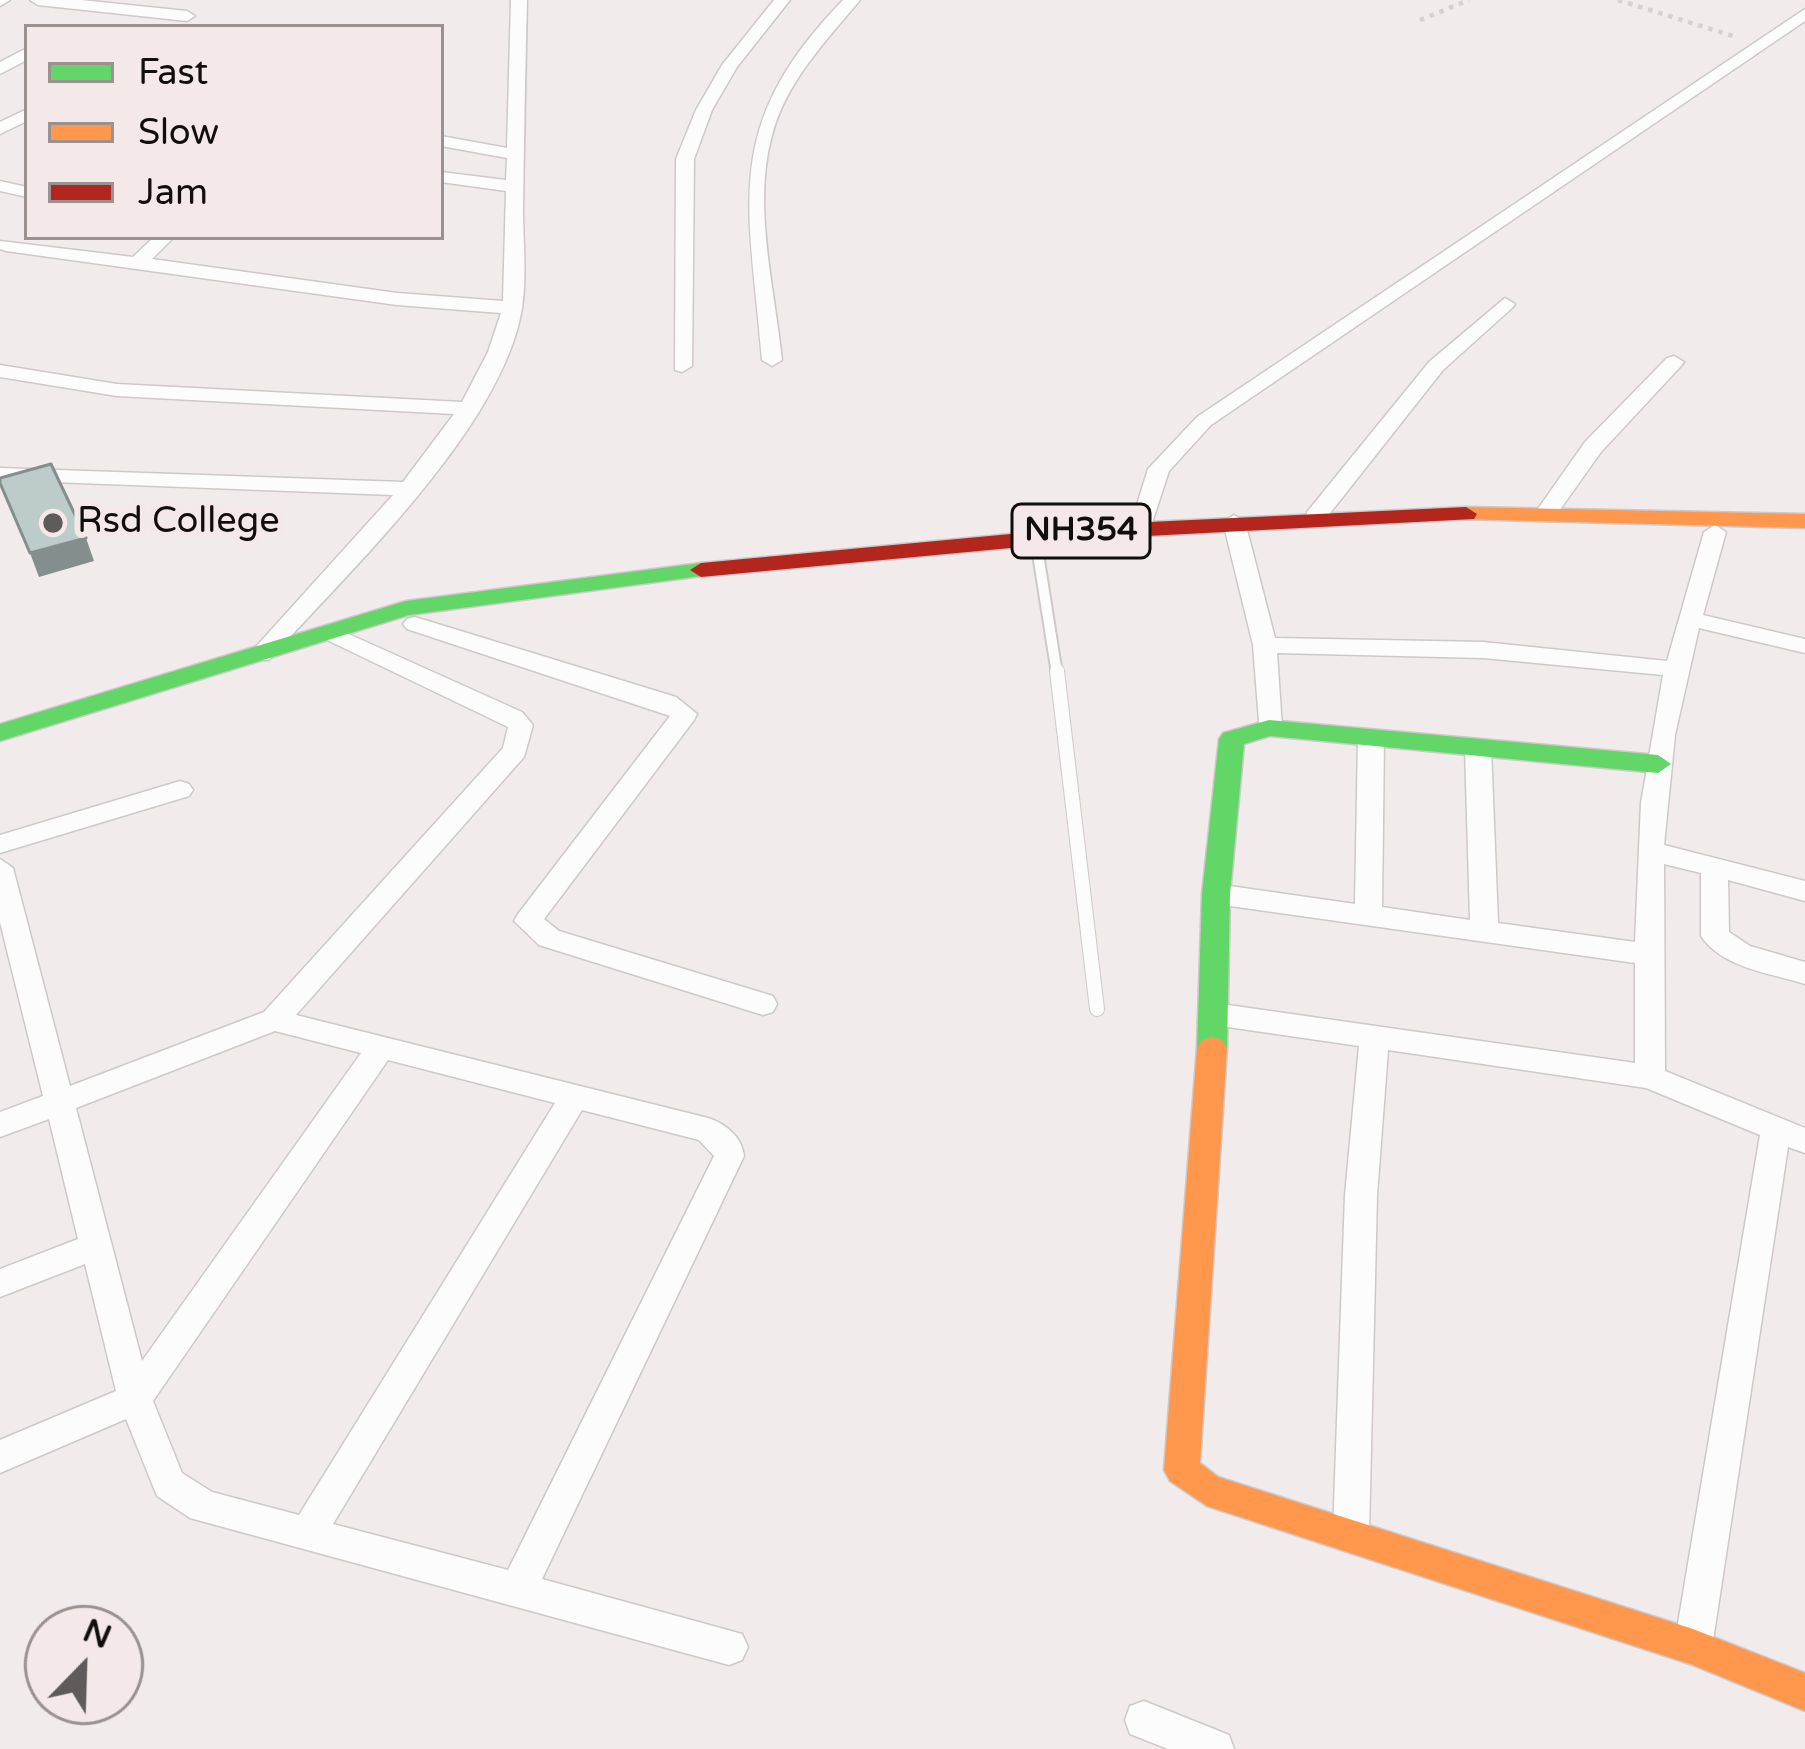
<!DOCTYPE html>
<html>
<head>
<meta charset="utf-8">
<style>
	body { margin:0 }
	#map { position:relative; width:1805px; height:1749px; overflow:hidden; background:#f1ebeb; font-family:"Varela Round",sans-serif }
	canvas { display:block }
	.legend { position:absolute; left:24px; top:24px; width:420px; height:216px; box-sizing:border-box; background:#f4e8e8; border:3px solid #9a9191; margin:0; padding:15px 21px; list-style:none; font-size:36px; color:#120e0e }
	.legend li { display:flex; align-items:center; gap:24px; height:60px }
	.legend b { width:60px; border:3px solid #9a9191 }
	.north { position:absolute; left:24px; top:1605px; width:120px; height:120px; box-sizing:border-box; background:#f4e8e8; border:3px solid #9a9191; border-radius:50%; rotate:23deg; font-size:33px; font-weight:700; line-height:48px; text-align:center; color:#120e0e }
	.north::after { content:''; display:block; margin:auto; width:42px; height:54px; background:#605b5b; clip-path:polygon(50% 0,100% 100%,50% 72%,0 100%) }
</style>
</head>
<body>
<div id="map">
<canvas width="1805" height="1749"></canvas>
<ul class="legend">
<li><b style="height:15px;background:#63d668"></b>Fast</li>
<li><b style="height:15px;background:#ff974d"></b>Slow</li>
<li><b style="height:15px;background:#b3261e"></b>Jam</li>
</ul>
<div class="north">N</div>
</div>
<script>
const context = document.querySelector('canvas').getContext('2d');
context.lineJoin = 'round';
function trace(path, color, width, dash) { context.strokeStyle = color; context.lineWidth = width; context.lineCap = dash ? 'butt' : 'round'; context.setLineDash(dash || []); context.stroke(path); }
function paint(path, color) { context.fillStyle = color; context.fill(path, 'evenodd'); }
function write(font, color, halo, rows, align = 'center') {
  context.font = font + ' "Varela Round",sans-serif'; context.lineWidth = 12; context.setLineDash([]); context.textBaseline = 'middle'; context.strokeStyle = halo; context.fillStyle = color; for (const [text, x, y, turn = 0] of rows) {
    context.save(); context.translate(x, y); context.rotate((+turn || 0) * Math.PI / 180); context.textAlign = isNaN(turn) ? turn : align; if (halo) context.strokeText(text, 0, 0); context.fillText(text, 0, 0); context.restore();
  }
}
const path = new Path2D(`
	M1618 0 1733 36
	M1420 20 1469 0`);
const laneFar1 = new Path2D(`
	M1038 554 1057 674`);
const lane = new Path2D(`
	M1057 671 1097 1009`);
const street = new Path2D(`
	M0 0H10L0 6Z
	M30 0H81L187 11 195 16 187 21 38 5Z
	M511 0H527C525 70 524 140 523 208 523 240 527 276 522 308 503 427 348 572 269 660H253L249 655 253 650 393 495 0 480V468L403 482 454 414 117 396 0 377V365L117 384 462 402 488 352 501 313 397 305 6 251 0 249V241L133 257 154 237H174L152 259 397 293 503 301 506 191 441 182V172L506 180 507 158 441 146V136L507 148Z
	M774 0H790L737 67 712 110 694 159 692 366 682 372 675 370 676 159 696 110 722 65Z
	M843 0H860C825 42 784 84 771 139 753 208 775 290 782 360L772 366 762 360C749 201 720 127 843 0Z
	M1805 9V21L1211 425 1169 471 1149 532H1133L1130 527 1148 469 1197 417Z
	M27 48V60L0 74V62Z
	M27 109V121L0 134V122Z
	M0 181 27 187V197L0 191Z
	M1505 298 1515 304 1512 308 1443 370 1323 522H1307V512L1429 362Z
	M1674 356 1684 362 1681 366 1601 452 1554 518H1538L1535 513 1585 442 1667 358Z
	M1234 515 1245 522 1275 638 1483 642 1667 661 1704 532 1715 525 1726 532 1703 615 1805 639V653L1699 628 1675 735 1664 845 1805 881V901L1728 880 1729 932 1750 946 1805 962V984C1770 973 1722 968 1701 936V873L1664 864 1665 1071 1805 1128V1153L1788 1147 1712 1647 1706 1660 1693 1665 1680 1660 1674 1647 1760 1135 1646 1088 1388 1050 1377 1195 1369 1533 1364 1545 1351 1550 1338 1545 1333 1533 1345 1195 1359 1046 1214 1025 1204 1022 1200 1014 1204 1006 1214 1003 1635 1063V963L1216 904 1202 894 1216 884 1355 904 1358 738 1371 730 1384 738 1382 907 1470 920 1465 748 1478 740 1491 748 1498 923 1635 942 1641 803 1663 675 1483 658 1277 653 1282 728 1278 734H1260L1253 645 1223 522Z
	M415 617 676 697 697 714 694 720 544 919 559 931 773 996 777 1004 773 1012 763 1015 539 945 514 921 518 914 670 716 407 629 403 624 407 619Z
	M333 627 522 712 533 725 524 757 296 1015 708 1118C726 1124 742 1137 744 1156L542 1579 742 1634 748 1647 742 1660 729 1665 190 1518 157 1496 126 1419 0 1473V1440L116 1391 85 1264 0 1297V1269L78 1239 49 1119 0 1137V1112L43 1096 0 922V859L13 868 70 1086 264 1012 503 748 508 727 325 639 321 634ZM275 1031 361 1053 142 1361 76 1108ZM388 1060 555 1103 299 1515 212 1492 182 1473 153 1401ZM582 1110 699 1140 714 1156 508 1570 333 1524Z
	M180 781 189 784 193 790 189 796 0 853V835Z
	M1144 1701 1229 1735 1234 1749H1168L1130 1734 1125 1720 1130 1706Z`);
const fast = new Path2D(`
	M701 563 709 565V575L409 615 0 741V724L406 601Z
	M1269 720 1658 755 1671 764 1658 773 1270 736 1244 744 1230 894 1227 1048 1222 1056H1202L1197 1048 1202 894 1219 739 1223 733Z`);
const slow = new Path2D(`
	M1466 507 1805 514V528L1458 519 1455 514Z
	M1212 1037 1222 1040 1227 1048 1200 1463 1218 1477 1693 1629 1805 1673V1711L1693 1665 1207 1506 1170 1481 1164 1470 1197 1048 1202 1040Z`);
const jam = new Path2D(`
	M1466 507 1477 514 1474 519 1128 537 701 577 690 570 701 563 1128 523Z`);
const shadedWall = new Path2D(`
	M86 538 94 561 39 577 30 553Z`);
const building = new Path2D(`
	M51 464 86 538 30 553 0 483V478Z`);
const markers = [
	[53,523,12,"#605b5b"]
];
const shields = [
	[1081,531,138]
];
const shieldNames = [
	["NH354",1081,531]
];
const poiNames = [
	["Rsd College",77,523]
];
trace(laneFar1, '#cec9c9', 14);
trace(lane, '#cec9c9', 16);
trace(street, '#cec9c9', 3);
trace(fast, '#cec9c9', 3);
trace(slow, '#cec9c9', 3);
trace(jam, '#cec9c9', 3);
trace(path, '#d3d1d1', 4.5, [4.5, 6]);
trace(laneFar1, '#fdfcfc', 10);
trace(lane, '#fdfcfc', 14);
paint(street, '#fdfcfc');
paint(fast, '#63d668');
paint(slow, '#ff974d');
paint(jam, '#b3261e');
paint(shadedWall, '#848e8d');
paint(building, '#bdcbca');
trace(building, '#848e8d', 3);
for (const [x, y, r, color] of markers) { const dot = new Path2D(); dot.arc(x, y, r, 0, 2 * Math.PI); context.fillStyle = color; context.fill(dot); trace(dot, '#f4e8e8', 4.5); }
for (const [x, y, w] of shields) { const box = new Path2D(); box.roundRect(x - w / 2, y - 27, w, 54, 9); context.fillStyle = '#f4e8e8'; context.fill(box); trace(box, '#120e0e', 3); }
write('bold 33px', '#120e0e', null, shieldNames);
write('36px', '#120e0e', '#f4e8e8', poiNames, 'left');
</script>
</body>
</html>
